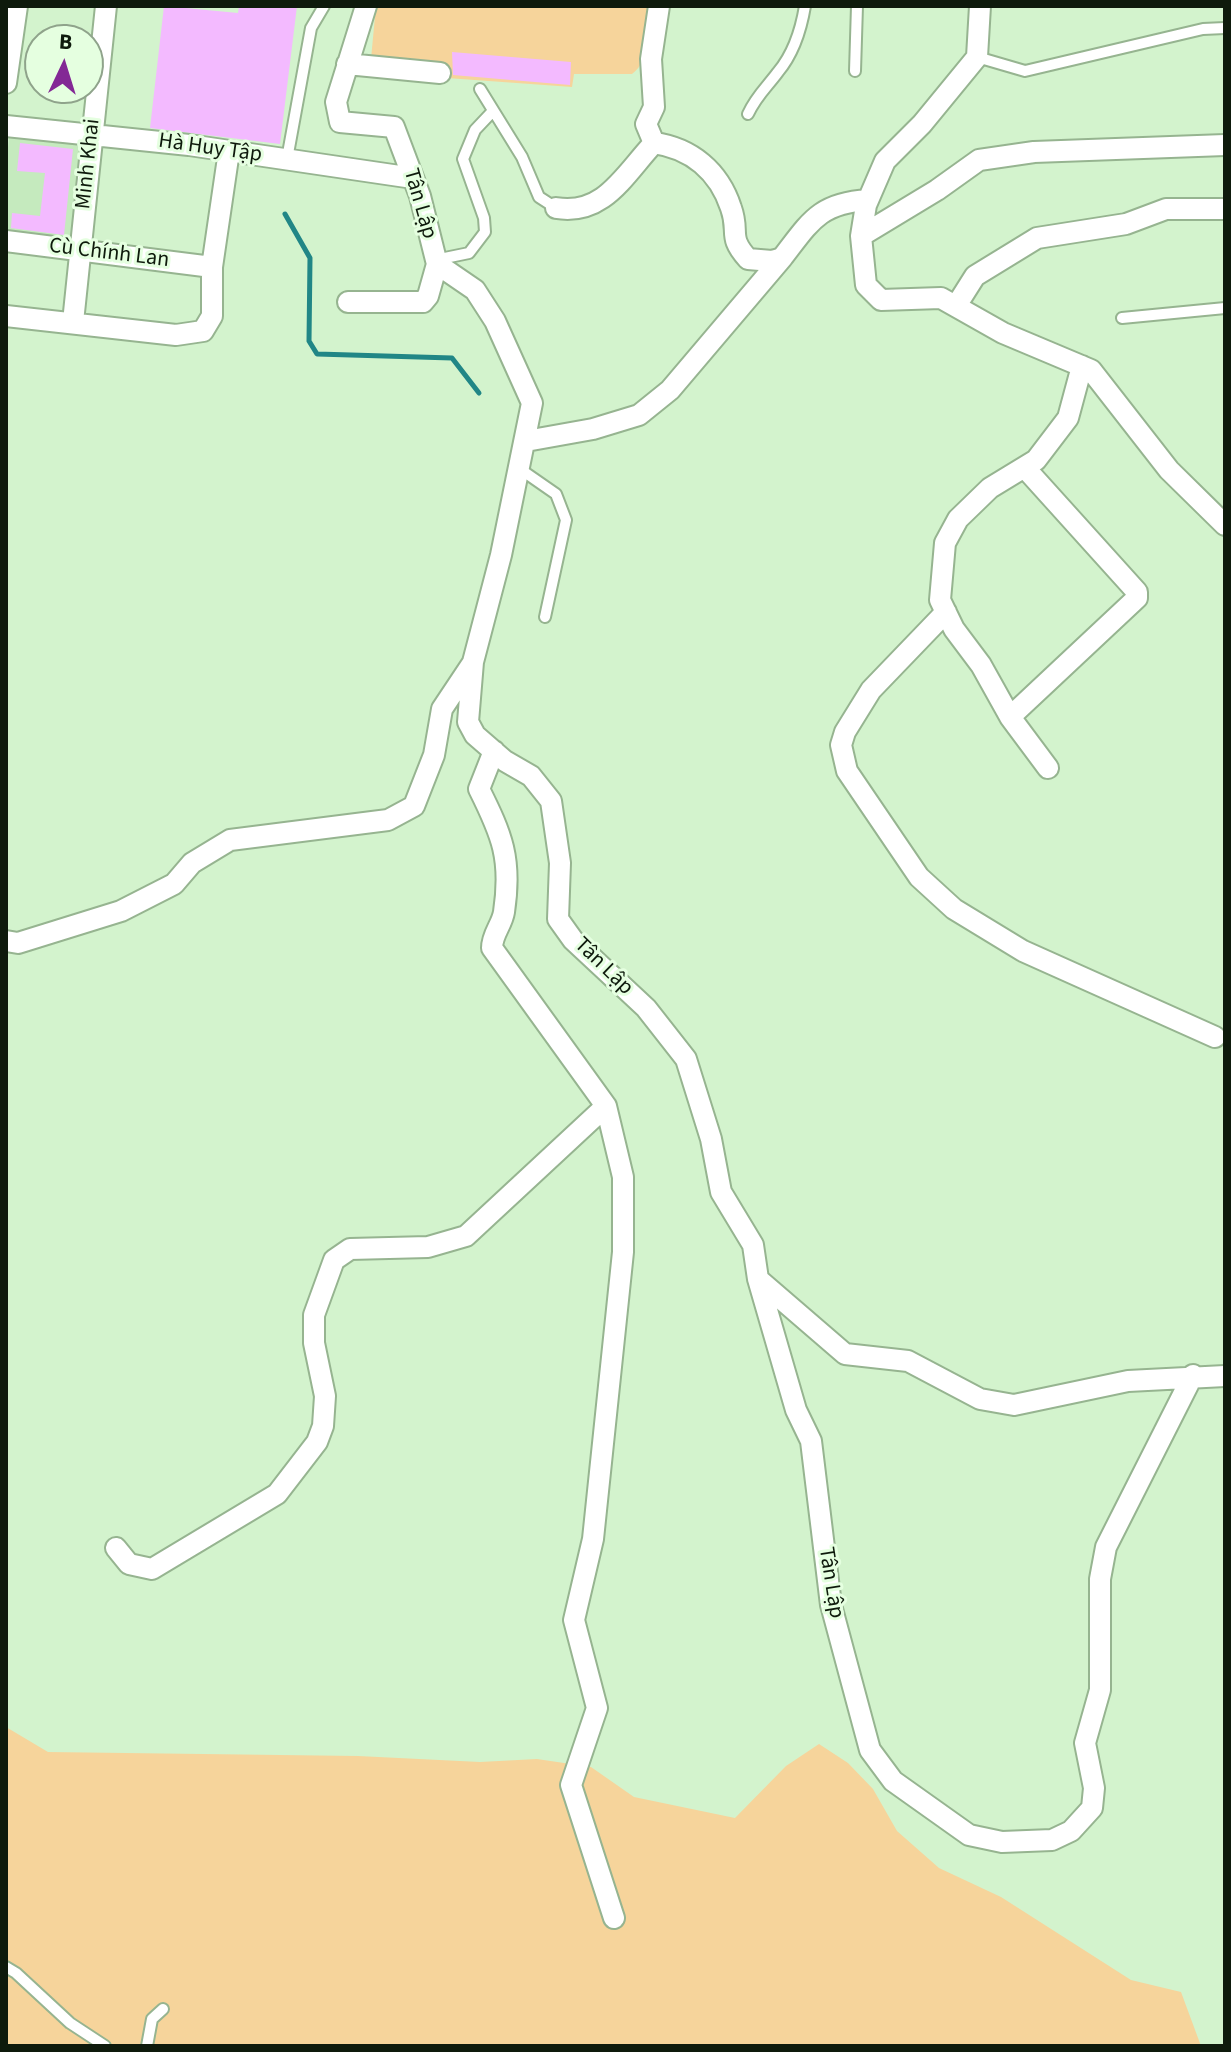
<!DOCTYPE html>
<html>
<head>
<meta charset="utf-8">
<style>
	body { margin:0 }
	#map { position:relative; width:1231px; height:2052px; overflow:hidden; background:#d3f3cd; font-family:"Source Sans 3",sans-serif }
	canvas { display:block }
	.frame { position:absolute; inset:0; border:8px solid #0e1a0c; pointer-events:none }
	.north { position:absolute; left:24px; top:24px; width:80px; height:80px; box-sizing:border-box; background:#e5ffe0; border:2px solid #8fa38b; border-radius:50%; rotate:4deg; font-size:22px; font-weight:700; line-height:32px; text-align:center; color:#0e1a0c }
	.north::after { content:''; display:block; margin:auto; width:28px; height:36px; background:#832895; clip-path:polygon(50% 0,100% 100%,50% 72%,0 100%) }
</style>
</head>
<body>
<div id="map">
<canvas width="1231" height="2052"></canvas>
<div class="frame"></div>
<div class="north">B</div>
</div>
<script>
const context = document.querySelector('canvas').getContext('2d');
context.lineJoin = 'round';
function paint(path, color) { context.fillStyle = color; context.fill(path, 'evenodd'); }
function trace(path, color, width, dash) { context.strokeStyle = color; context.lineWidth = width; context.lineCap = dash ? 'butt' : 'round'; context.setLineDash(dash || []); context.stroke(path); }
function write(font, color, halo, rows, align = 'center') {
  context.font = font + ' "Source Sans 3",sans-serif'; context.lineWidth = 6; context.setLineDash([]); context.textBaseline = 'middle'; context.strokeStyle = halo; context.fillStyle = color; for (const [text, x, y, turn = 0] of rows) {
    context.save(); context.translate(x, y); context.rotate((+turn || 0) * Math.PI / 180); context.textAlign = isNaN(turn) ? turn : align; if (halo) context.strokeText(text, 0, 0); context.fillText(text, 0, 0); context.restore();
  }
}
const built = new Path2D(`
	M10 132 85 142 70 248 6 239V163Z`);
const green = new Path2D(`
	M376 6H648C647 27 651 61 632 74H574L572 87 447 78V63L371 59Z
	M6 1727 48 1752 358 1756 480 1762 537 1759 591 1767 634 1797 735 1818 786 1766 819 1744 848 1763 873 1789 897 1831 939 1868 1001 1897 1131 1980 1181 1992 1201 2046H6Z`);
const stream = new Path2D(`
	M285 214 310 258 309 341 317 354 452 358 479 393`);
const building = new Path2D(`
	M164 6 238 13 239 6H297L280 144 150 128Z
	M452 52 571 62 570 85 453 75Z
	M20 143 73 149 64 235 11 228 12 213 40 216 45 173 17 171Z`);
const service = new Path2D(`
	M977 57 1025 71 1203 29 1225 28
	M855 71 857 6
	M480 89 522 157 539 197 556 208
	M748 114C756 96 767 87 778 72 794 53 801 30 805 6
	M287 159 311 28 324 6
	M435 260 469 253 485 232 484 218 463 159 475 130 492 112
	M1122 318 1225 308
	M520 469 556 494 566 520 545 617
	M6 1967 16 1973 70 2023 105 2046
	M147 2046 152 2019 163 2009`);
const minor = new Path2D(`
	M366 6 336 102 340 122 394 127 420 196 437 264 475 290 495 321 532 403 501 555 473 662 468 722 475 735 505 761 531 776 551 801 560 863 558 919 573 940 646 1008 686 1059 711 1139 721 1192 753 1245 758 1279 796 1410 811 1441 831 1605 870 1750 893 1781 969 1835 1002 1842 1052 1840 1071 1831 1092 1808 1094 1788 1085 1743 1100 1690V1579L1106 1547 1193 1375
	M659 6 651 59 654 107 646 124 654 143C691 148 719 171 731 208 740 233 727 236 748 259L772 261 782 258C810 222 819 203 868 200
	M980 6 977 57 922 124 885 161 866 205 861 236 866 285 881 300 941 298 1003 333 1091 370 1169 470 1225 525
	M347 64 440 73
	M6 83 17 6
	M6 126 189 145 413 178
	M556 208C604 216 624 175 654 143
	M861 236 937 190 979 160 1034 152 1225 145
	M6 241 212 267
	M348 302H423L428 296 437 264
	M956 306 975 276 1037 238 1126 224 1166 209H1225
	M6 316 176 335 203 331 212 316V267L229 151
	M73 322 106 6
	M526 441 593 429 639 415 670 390 782 258
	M946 612 871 690 845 732 841 745 847 771 919 877 954 909 1023 951 1215 1037
	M1010 717 1137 598V592L1026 469
	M494 751 479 789C502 835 512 859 504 912 502 925 492 934 492 948L606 1106 623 1177V1252L593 1539 574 1620 597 1708 571 1785 614 1918
	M1048 768 1010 717 981 665 954 629 940 600 945 543 958 519 990 488 1036 460 1068 418 1082 366
	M6 941 18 943 121 911 174 884 192 863 230 840 388 820 414 806 434 755 442 709 472 664
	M758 1279 845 1354 908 1361 980 1399 1014 1405 1128 1381 1225 1376
	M116 1548 129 1564 152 1569 277 1494 317 1442 323 1426 325 1396 314 1343V1315L334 1260 350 1249 428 1247 466 1236 606 1106`);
const streetNames = [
	["Hà Huy Tập",210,149,8],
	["Minh Khai",89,164,-84],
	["Tân Lập",419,204,74],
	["Cù Chính Lan",109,254,7],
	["Tân Lập",603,967,44],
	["Tân Lập",830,1583,81]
];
paint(built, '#c5eabe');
paint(green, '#f6d49b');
trace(stream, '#218686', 5);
paint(building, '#f3baff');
trace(service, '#96b490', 14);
trace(minor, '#96b490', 24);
trace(service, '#fff', 10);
trace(minor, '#fff', 20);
write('22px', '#0e1a0c', '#e5ffe0', streetNames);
</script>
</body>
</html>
